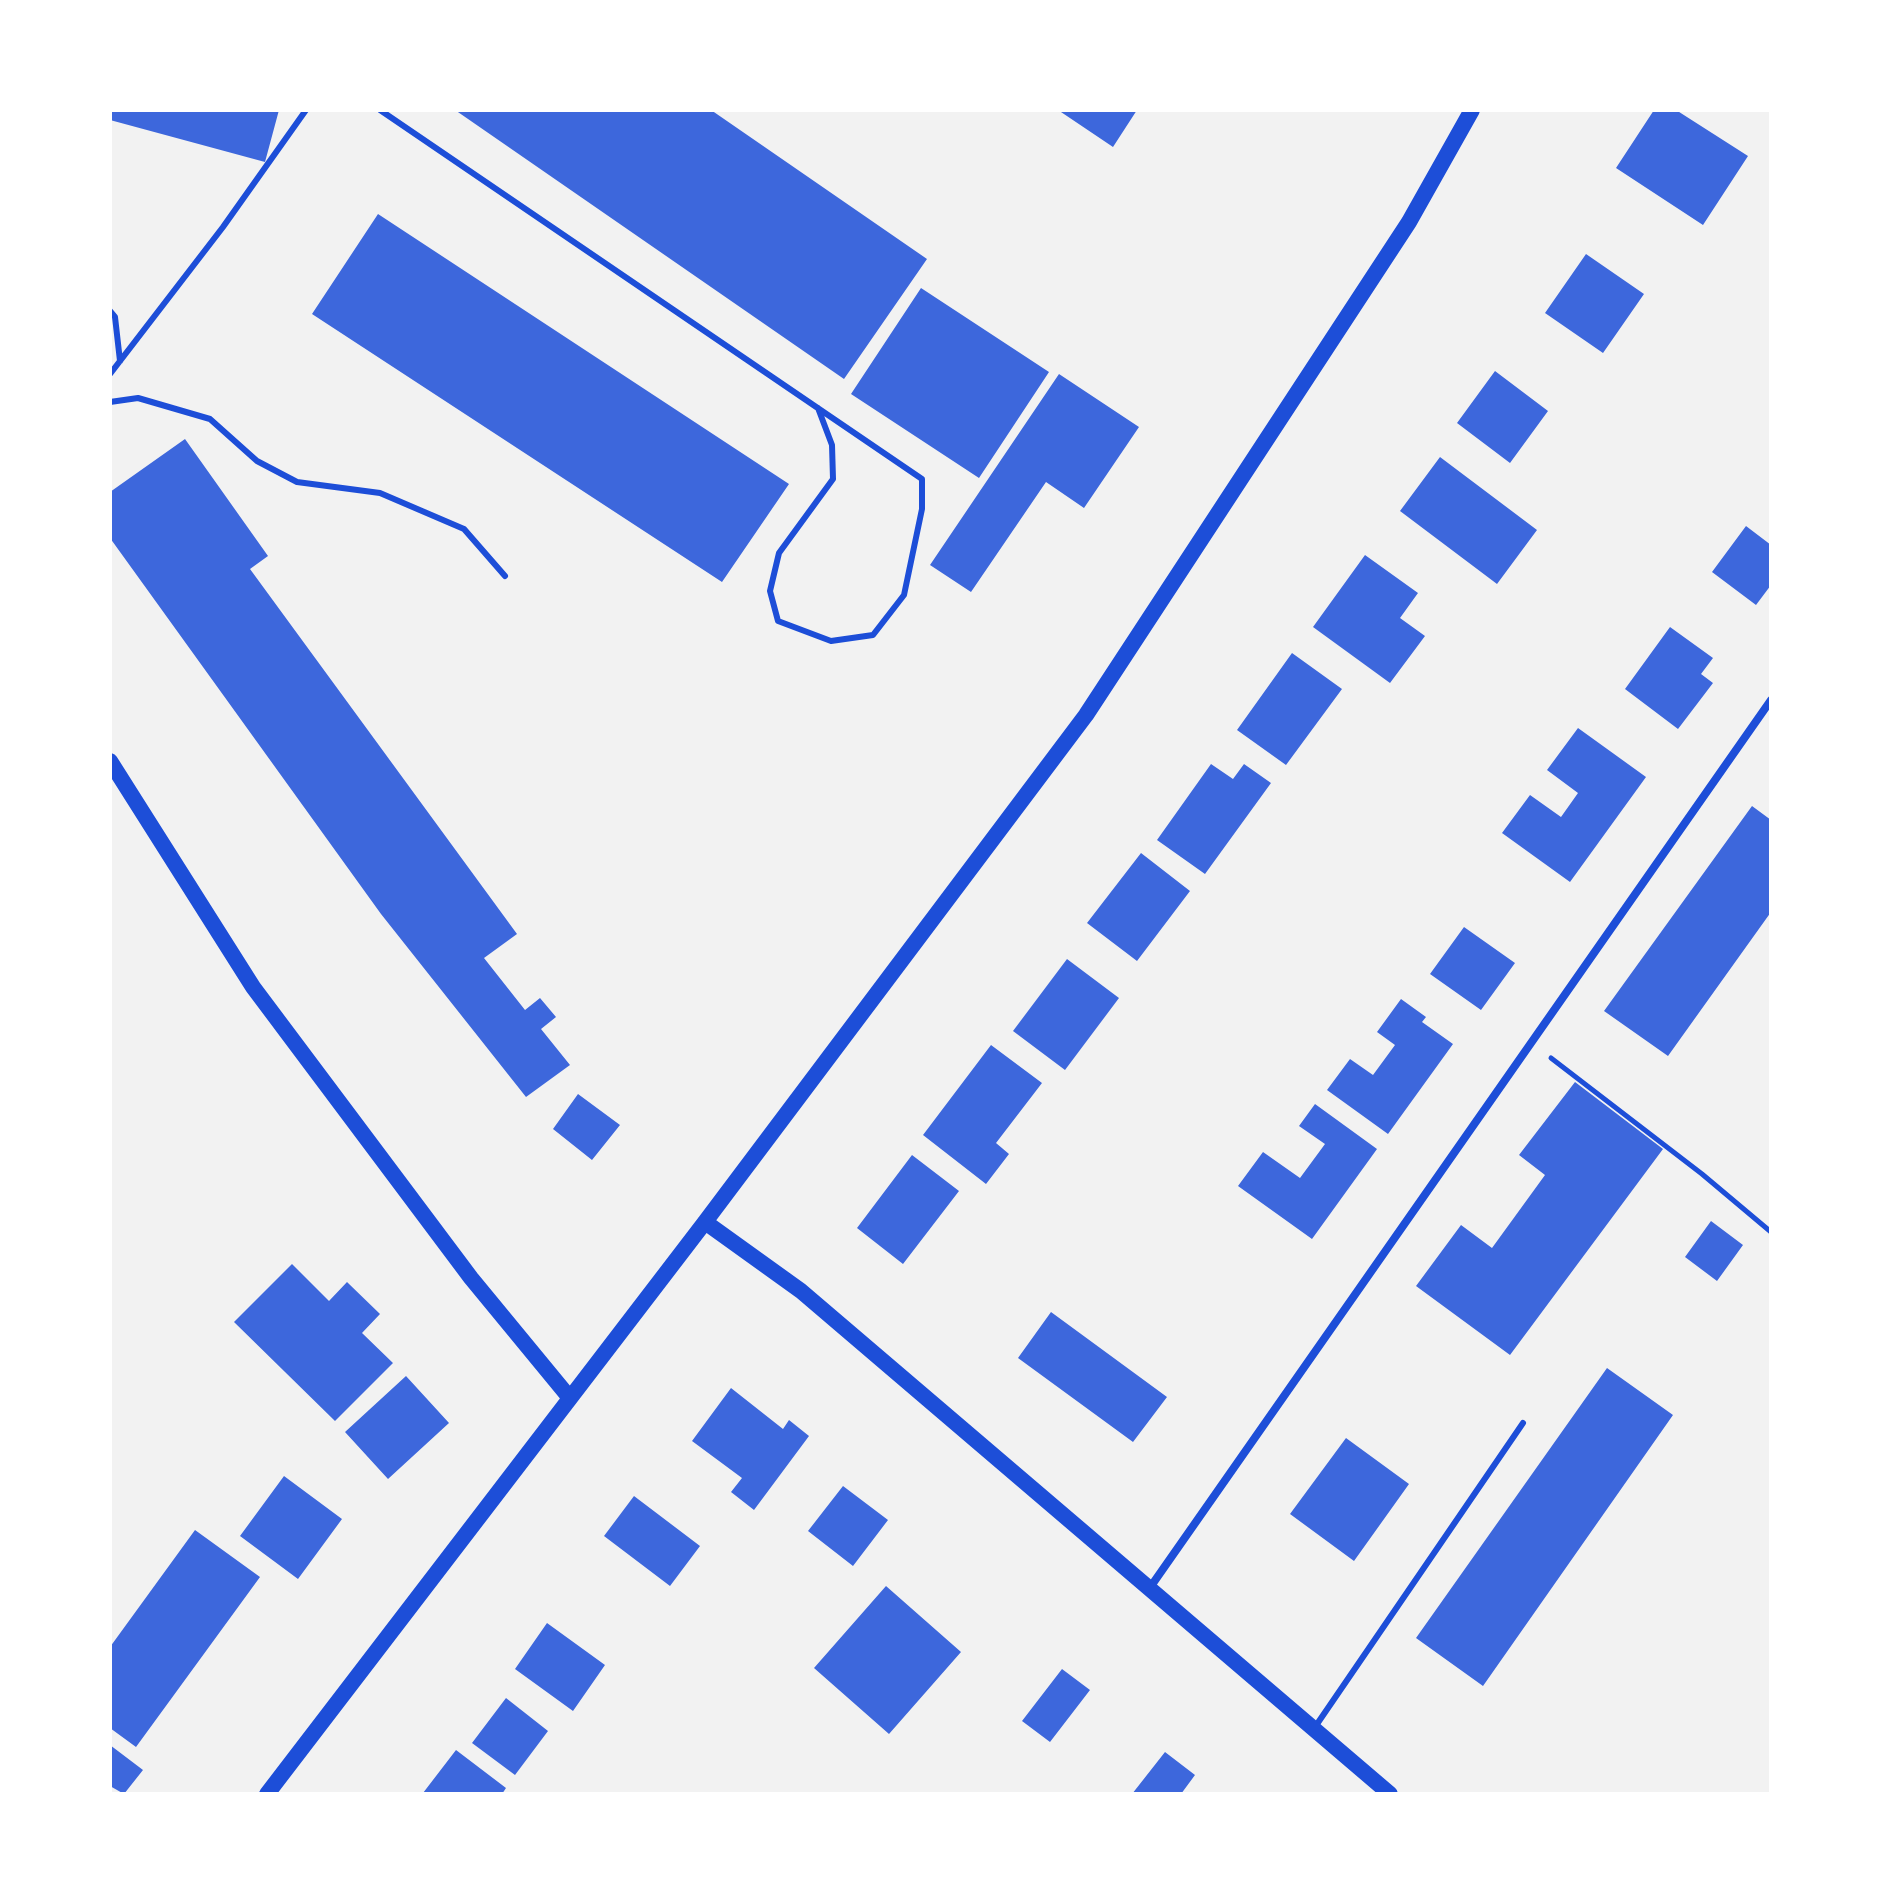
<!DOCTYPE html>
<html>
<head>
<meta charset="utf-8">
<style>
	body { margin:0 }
	#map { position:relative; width:1881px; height:1904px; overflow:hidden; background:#f2f2f2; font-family:Commissioner,sans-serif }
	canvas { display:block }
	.frame { position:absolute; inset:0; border:112px solid #fff; pointer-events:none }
</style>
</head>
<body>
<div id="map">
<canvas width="1881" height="1904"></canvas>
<div class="frame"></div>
</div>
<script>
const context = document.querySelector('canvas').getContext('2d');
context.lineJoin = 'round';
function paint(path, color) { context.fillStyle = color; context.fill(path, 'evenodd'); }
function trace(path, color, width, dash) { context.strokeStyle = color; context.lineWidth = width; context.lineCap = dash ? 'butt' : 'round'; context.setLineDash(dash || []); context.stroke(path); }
const building = new Path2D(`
	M110 110H279L265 162 110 120Z
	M455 110H711L927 259 844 379Z
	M1058 110H1137L1113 147Z
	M1654 110H1676L1748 156 1703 225 1616 168Z
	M378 214 789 484 722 582 312 314Z
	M1586 254 1644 294 1603 353 1545 313Z
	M921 288 1049 372 979 478 851 394Z
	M1495 371 1548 411 1510 463 1457 423Z
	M1059 374 1139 427 1084 508 1046 482 971 592 930 565Z
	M185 439 268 556 250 569 517 934 484 958 525 1010 540 998 556 1017 541 1029 570 1065 526 1097 381 914 110 538V492Z
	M1440 457 1537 530 1497 584 1400 511Z
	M1746 526 1771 545V585L1756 605 1712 572Z
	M1365 555 1418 593 1400 618 1425 636 1390 683 1313 627Z
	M1670 627 1713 658 1701 674 1713 683 1678 729 1625 689Z
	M1292 653 1342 689 1286 765 1237 730Z
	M1578 728 1646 777 1570 882 1502 833 1530 795 1561 817 1578 793 1547 770Z
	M1211 764 1233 779 1244 764 1271 783 1205 874 1157 840Z
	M1752 806 1771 820V912L1668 1056 1604 1011Z
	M1141 853 1190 891 1137 961 1087 923Z
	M1464 927 1515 963 1481 1010 1430 974Z
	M1067 959 1119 998 1065 1070 1013 1031Z
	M1401 999 1426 1017 1422 1022 1453 1044 1388 1134 1327 1090 1350 1059 1373 1075 1395 1045 1377 1032Z
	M991 1045 1042 1083 996 1143 1009 1154 986 1184 923 1135Z
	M1575 1082 1663 1149 1510 1355 1416 1286 1461 1225 1492 1248 1545 1175 1519 1155Z
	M578 1094 620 1125 592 1160 553 1129Z
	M1315 1104 1377 1149 1312 1239 1238 1186 1263 1152 1300 1178 1325 1144 1299 1126Z
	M912 1155 959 1191 903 1264 857 1228Z
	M1711 1221 1743 1245 1717 1281 1685 1257Z
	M292 1264 329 1301 347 1282 380 1314 362 1333 393 1363 335 1421 234 1322Z
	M1051 1312 1167 1397 1133 1442 1018 1358Z
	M1607 1368 1673 1415 1483 1686 1416 1638Z
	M406 1376 449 1423 388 1479 345 1432Z
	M731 1388 783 1429 789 1420 809 1436 754 1510 731 1492 742 1478 692 1441Z
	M1346 1438 1409 1484 1354 1561 1290 1514Z
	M284 1476 342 1519 298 1579 240 1536Z
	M843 1486 888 1520 853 1566 808 1531Z
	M634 1496 700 1546 670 1586 604 1536Z
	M195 1530 260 1577 136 1747 110 1728V1647Z
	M886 1586 961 1652 889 1734 814 1668Z
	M547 1623 605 1665 573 1711 515 1669Z
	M1062 1669 1090 1690 1050 1742 1022 1721Z
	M506 1698 548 1731 515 1775 472 1743Z
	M110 1745 143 1770 124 1794 110 1786Z
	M456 1750 506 1788 502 1794 423 1793Z
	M1165 1752 1195 1775 1181 1794H1132Z`);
const path = new Path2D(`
	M1551 1058 1702 1174 1771 1232`);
const service = new Path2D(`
	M380 110 922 479V509L904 595 873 635 831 641 778 621 770 591 779 553 833 479 832 445 818 408
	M110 311 115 317 120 361
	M110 374 223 227 306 110
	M110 402 138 398 210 419 257 461 297 482 380 493 464 529 505 576
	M1315 1727 1523 1423`);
const minor = new Path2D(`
	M1149 1589 1771 700`);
const secondary = new Path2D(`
	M110 761 253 987 471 1278 569 1397
	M705 1222 801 1291 1390 1794
	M267 1794 705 1222 1086 715 1409 222 1472 110`);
paint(building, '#3d67dc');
trace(path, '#1d4ed8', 5);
trace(service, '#1d4ed8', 6);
trace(minor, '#1d4ed8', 8);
trace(secondary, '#1d4ed8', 16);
</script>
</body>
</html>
